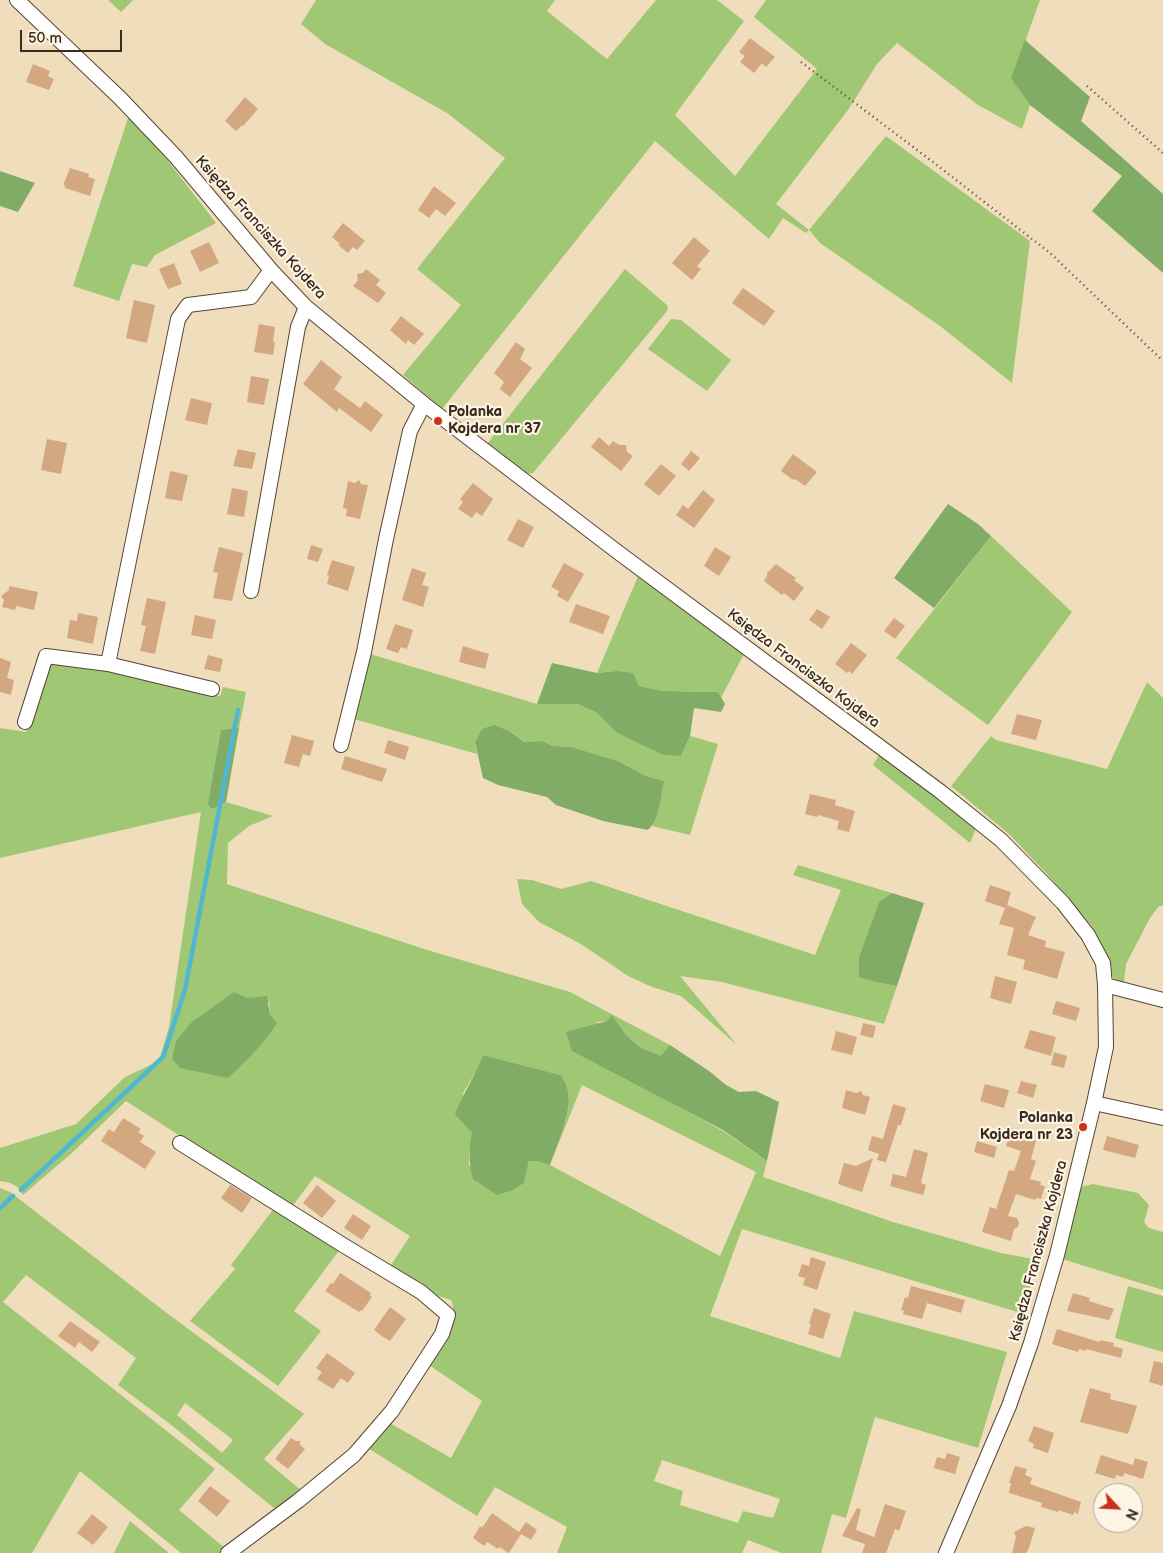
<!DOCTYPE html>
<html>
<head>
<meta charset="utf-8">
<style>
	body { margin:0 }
	#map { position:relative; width:1163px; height:1553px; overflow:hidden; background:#efddbc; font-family:"Balsamiq Sans",sans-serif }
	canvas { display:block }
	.north { position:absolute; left:1093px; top:1483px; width:50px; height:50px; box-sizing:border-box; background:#fcf5e5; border:1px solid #afa495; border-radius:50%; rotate:115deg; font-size:14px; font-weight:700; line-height:20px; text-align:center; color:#3b2a1e }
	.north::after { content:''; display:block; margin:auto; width:18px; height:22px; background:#c8321e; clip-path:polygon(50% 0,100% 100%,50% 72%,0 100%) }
	.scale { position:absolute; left:20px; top:30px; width:102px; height:22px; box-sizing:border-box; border:2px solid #3b2a1e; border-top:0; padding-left:6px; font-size:15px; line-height:18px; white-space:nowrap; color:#3b2a1e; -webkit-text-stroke:4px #fcf5e5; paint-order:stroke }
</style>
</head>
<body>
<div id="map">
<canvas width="1163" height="1553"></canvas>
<div class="north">N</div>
<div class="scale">50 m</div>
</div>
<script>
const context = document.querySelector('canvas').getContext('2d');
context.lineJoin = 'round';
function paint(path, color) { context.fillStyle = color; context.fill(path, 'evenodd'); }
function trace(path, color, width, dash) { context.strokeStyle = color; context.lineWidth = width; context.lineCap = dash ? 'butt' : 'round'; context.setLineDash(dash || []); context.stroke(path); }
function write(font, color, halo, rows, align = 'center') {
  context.font = font + ' "Balsamiq Sans",sans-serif'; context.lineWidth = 4.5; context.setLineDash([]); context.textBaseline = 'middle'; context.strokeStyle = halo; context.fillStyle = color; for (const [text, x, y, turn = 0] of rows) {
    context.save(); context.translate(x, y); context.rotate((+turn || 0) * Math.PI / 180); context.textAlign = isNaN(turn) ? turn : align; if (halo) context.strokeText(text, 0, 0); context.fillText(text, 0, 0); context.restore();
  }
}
const green = new Path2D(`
	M108 0H133L121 12Z
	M316 0H555L547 11 607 59 656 0H717L744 21 675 115 735 176 817 69 754 17 766 0H1040L1012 78 1030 105 1022 129 978 105 897 43 877 64 848 110 776 204 809 230 886 136 1030 241 1012 383 940 326 820 243 809 230 806 233 783 218 769 239 655 141 442 409 403 375 461 305 417 269 505 158 447 113 325 44 301 24Z
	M129 115 165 157 216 223 155 255 147 267 132 264 119 301 73 286Z
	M625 269 668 306 667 311 533 473 526 474 487 444Z
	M671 319 681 320 731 360 707 391 648 349Z
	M991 536 1072 612 988 725 896 658Z
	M639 574 744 654 721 698 718 692 663 691 639 686 616 671 597 673Z
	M370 654 537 704H578L597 713 616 732 681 756 690 736 718 744 690 835 652 826 656 817 663 781 646 776 618 761 572 747 553 746 542 741 526 742 509 731 482 729 475 742 477 754 354 719Z
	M56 661 106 669 220 696 223 687 246 692 239 728 221 730 213 809 226 802 273 816 249 826 228 843 227 884 424 949 570 992 670 1045 661 1057C642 1049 627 1040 616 1021H607L596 1022 667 1100 723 1131 767 1161 763 1177 893 1222 1001 1253 1039 1260 1021 1313 742 1229 710 1316 840 1358 854 1311 1007 1352 978 1448 875 1417 846 1518 832 1514 821 1553H782L748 1540 742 1553H557L567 1527 495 1487 477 1516 366 1447 388 1422 451 1458 482 1401 426 1363C438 1345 461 1322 451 1300L435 1295 391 1265 410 1236 315 1176 291 1208 126 1101 73 1152 23 1195C19 1185 10 1182 0 1181V1148L76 1124 125 1077 159 1061 169 1027 201 812 0 858V728L26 732 47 665ZM234 992 248 998 269 1002 270 1015ZM483 1055 559 1075 566 1119 550 1165 537 1161H529L524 1183 469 1165V1152L472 1133 463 1093 479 1067ZM582 1085 756 1172 720 1256 550 1165ZM662 1460 780 1499 773 1518 743 1511 738 1523 680 1505 683 1491 654 1481Z
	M1147 682 1163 698V906H1159L1150 918 1126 964 1124 982 1115 980 1112 975 1092 926 1046 873 1009 834 951 786 991 736 996 740 1107 769Z
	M880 753 977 826 970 843 873 765Z
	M798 865 892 893 879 902 872 922 859 976 876 982 897 986 884 1024 722 982 680 976 737 1045 681 996 652 987 628 976 581 944 539 922 522 904 517 879 532 880 561 889 591 881 815 955 841 890 793 875Z
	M1093 1184 1138 1193 1149 1205 1144 1222 1149 1228 1163 1232V1290L1062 1259 1080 1187Z
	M0 1188 10 1192 168 1314 304 1414 264 1459 303 1492 282 1509 274 1508 269 1504 170 1424 118 1385 136 1358 26 1275 3 1302 215 1469 179 1510 226 1549 222 1553H181L80 1471 32 1553H0ZM185 1403 233 1440 222 1453 177 1415Z
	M275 1207 341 1248 294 1311 321 1331 278 1386 190 1321 235 1269 231 1265Z
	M1128 1286 1163 1296V1352L1115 1338Z
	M130 1521 169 1553H114Z`);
const forest = new Path2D(`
	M1025 40 1090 97 1081 121 1163 194V273L1092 211 1122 176 1030 105 1011 78Z
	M0 171 35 183 18 212 0 206Z
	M948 504 978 524 991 536 934 608 894 578Z
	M552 663 597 673 616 671 633 673 639 686 663 691 718 692 725 704 721 712 694 708 690 736 681 756 664 755 638 743 616 732 597 713 578 704H537Z
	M494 725 509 731 525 742 542 741 553 746 572 747 618 761 646 776 664 781C660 797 660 819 648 830L603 821 556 805 547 797 498 785 483 778 475 742 482 729Z
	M239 728 226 802 213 809 211 808 208 804 221 730Z
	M892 893 924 903 897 986 876 982 859 977V958L879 902Z
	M234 992 248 998 267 996 270 1015 277 1023C263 1045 246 1061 228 1078L180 1068 172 1059 176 1041 192 1022Z
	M612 1015C627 1038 635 1047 661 1056L670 1045 709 1071 726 1085 739 1092 756 1091 779 1102 767 1161 723 1130 572 1051 566 1032 607 1021Z
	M483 1055 560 1075C562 1078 565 1081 566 1085 575 1108 557 1143 550 1165L537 1161H529L524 1183 510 1191 497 1195 473 1179C469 1163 468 1149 472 1133L455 1114C463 1094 476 1075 483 1055Z`);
const stream = new Path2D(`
	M21 1190 163 1057 185 990 238 710
	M0 1208 13 1196`);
const building = new Path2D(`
	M750 38 775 57 766 67 762 63 754 73 740 62 745 56 739 52Z
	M33 64 50 71 48 76 54 79 49 90 26 82Z
	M245 97 258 109 243 126 242 125 236 131 225 121Z
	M70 168 89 174 88 177 95 179 90 196 65 188 64 183Z
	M434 186 456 203 445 216 436 209 429 218 418 210Z
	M343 223 365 241 357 250 353 247 348 253 338 245 340 244 332 237Z
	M694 237 710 251 697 266 701 269 692 280 672 263Z
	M209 242 219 263 200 272 190 251Z
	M174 263 182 284 168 289 159 269Z
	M366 269 380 280 376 285 386 293 378 303 353 286 358 280 357 274 363 273Z
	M743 288 775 311 764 326 732 303Z
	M134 300 155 305 147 343 126 338Z
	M401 316 424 334 414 345 408 340 406 344 390 330Z
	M259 324 275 327 273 342H275L273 355 254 352Z
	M516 342 525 349 520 359 532 368 510 397 500 389 504 382 494 373Z
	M321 360 342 377 334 389 360 408 365 401 383 415 371 432 339 408 337 412 303 384Z
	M251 376 269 379 264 405 247 402Z
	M191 398 212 403 207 425 185 420Z
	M599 437 609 446 613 441 619 445H626L627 452 633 456 621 471 591 447Z
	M47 439 67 443 61 474 41 470Z
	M238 449 256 453 252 469 233 466Z
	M691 451 700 458 689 471 681 464Z
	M793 454 817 472 805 486 795 479 793 480 781 471Z
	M661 464 676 476 659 496 644 484Z
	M170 471 188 475 182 501 165 498Z
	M359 480 361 484 368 485 360 519 346 516 347 509 343 508 348 481 355 483Z
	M473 483 493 499 482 516 476 512 472 518 458 509 463 502 460 499Z
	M232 488 248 491 244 517 227 514Z
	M703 490 715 500 694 528 676 515 683 505 688 509Z
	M518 519 534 527 523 548 507 540Z
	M311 545 323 549 318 562 307 559Z
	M219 547 243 553 232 601 213 598 218 573 213 572Z
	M715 547 731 557 719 576 704 566Z
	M332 560 355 567 348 591 327 584 329 576 327 575Z
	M564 563 584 574 568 602 557 596 559 591 551 587Z
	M776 564 796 578 794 580 804 588 794 601 784 593 782 595 764 581 767 576V573Z
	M412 568 426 573 422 585 429 587 423 607 402 600Z
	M9 586 38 592 34 610 16 606 15 610 2 607 4 600 1 596 9 590Z
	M147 598 166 602 155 654 140 651 146 626 141 625Z
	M576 604 610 616 603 634 569 622Z
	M817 609 830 617 822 629 809 620Z
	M78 613 98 617 93 644 67 638 70 620 77 621Z
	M195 615 216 620 212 639 191 635Z
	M894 618 905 626 895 639 884 631Z
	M395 624 413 630 407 649 401 647 398 653 386 649Z
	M851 643 867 655 852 674 849 671 847 673 835 664Z
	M463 646 489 654 485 669 459 662Z
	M208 655 223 659 220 672 204 669Z
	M0 658 11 662 7 678 14 680 11 695 0 692Z
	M1017 714 1042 720 1036 740 1011 734Z
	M292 735 314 741 310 756 303 754 299 767 284 763Z
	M388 740 409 747 405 760 384 753Z
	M345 756 387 769 382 782 341 769Z
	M810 794 836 800 835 805 855 811 849 832 837 829 839 821 818 815 817 817 805 814Z
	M990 885 1011 892 1007 905 1036 917 1028 935 1046 941 1045 947 1065 952 1057 979 1023 969 1025 960 1007 955 1014 928 999 924 1005 908 985 901Z
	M995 976 1017 982 1011 1004 990 998Z
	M1056 1001 1080 1008 1076 1021 1052 1014Z
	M863 1023 876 1026 873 1038 860 1035Z
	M1030 1030 1056 1037 1051 1056 1024 1048Z
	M836 1031 857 1037 852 1055 831 1050Z
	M1054 1052 1067 1056 1064 1068 1051 1065Z
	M1021 1081 1037 1085 1033 1098 1017 1093Z
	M985 1084 1009 1090 1004 1108 980 1101Z
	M846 1090 856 1093 861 1091 863 1095 870 1097 865 1115 842 1108Z
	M893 1104 906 1108 901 1125H898L886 1162 877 1160 879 1154 868 1150 872 1136 883 1139Z
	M123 1118 141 1129 138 1132 144 1136 140 1142 156 1152 145 1169 101 1141 109 1129 114 1132Z
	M1011 1128 1033 1135 1032 1140 1036 1141 1031 1159 1036 1161 1030 1179 1041 1182 1040 1185 1045 1186 1041 1199 1036 1198 1035 1200 1016 1194 1008 1216 1017 1218 1019 1223 1018 1227 1014 1229 1011 1241 982 1232 990 1207 996 1209 1009 1170 1014 1171 1021 1151 1006 1146Z
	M1107 1136 1139 1145 1135 1158 1103 1150Z
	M977 1141 997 1147 994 1158 974 1152Z
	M914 1149 928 1153 921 1183 926 1185 923 1195 890 1186 893 1174 906 1177Z
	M873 1158 862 1192 838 1184 844 1163 856 1166Z
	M230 1185 252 1198 242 1213 221 1198Z
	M317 1185 336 1201 322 1218 303 1203Z
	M353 1214 371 1226 362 1240 344 1228Z
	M811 1257 826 1262 817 1290 803 1285 805 1278 798 1276 802 1264 809 1266Z
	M340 1273 371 1293 370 1296 372 1297 362 1311 361 1310 359 1312 325 1291 331 1283 333 1284Z
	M911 1286 965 1300 961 1313 927 1303 922 1319 903 1314 904 1311 901 1310 905 1297 908 1298Z
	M1073 1293 1090 1298 1089 1301 1114 1309 1109 1320 1067 1311Z
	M390 1307 406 1319 390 1341 383 1337 374 1330Z
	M814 1308 831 1314 823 1339 808 1334 811 1324 809 1323Z
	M70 1321 100 1342 92 1352 79 1342 75 1348 58 1336Z
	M1057 1329 1099 1342 1100 1340 1114 1343 1113 1346 1123 1349 1121 1358 1086 1349V1351L1079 1349 1078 1352 1052 1344Z
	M327 1353 355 1373 348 1383 341 1378 333 1389 317 1379 322 1372 316 1368Z
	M1154 1361 1163 1363V1386L1149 1382Z
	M1090 1388 1111 1394 1110 1399 1137 1406 1128 1434 1080 1422Z
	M1034 1426 1054 1433 1048 1453 1033 1448 1034 1444 1028 1441Z
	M291 1438 296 1441H300V1445L305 1449 288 1469 275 1459Z
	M947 1453 960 1457 955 1474 934 1468 937 1457 945 1459Z
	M1101 1455 1133 1465 1135 1458 1148 1462 1143 1479 1124 1473 1123 1477 1116 1475 1115 1479 1095 1473Z
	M1015 1466 1027 1469 1025 1475 1032 1478 1030 1484 1081 1502 1078 1514 1074 1512 1073 1515 1058 1510V1512L1041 1507 1042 1503 1009 1493 1011 1483H1009Z
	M210 1486 230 1501 217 1517 198 1501Z
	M885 1504 906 1511 899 1531 895 1529 886 1553H862L865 1544 842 1536 857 1508 861 1509 856 1530 874 1537Z
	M492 1513 519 1532 526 1522 537 1530 531 1540 521 1534 509 1553 499 1547 498 1549 487 1542 484 1546 473 1538 480 1526 482 1528Z
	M92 1514 108 1527 93 1545 77 1533Z
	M1026 1526 1035 1528 1029 1548 1026 1553H1012L1016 1537 1014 1532Z`);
const path = new Path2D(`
	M801 62 933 162 1050 253 1163 361
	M1087 86 1163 153`);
const minor = new Path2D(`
	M17 0 120 98 176 157 271 270 306 307 424 404 619 553 941 792 1001 840 1063 903 1088 935 1103 963 1105 985 1106 1047 1094 1103 1057 1255 1031 1343 1009 1406 946 1553
	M251 591 298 327 306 307
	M108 664 178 319 188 305 251 297 271 270
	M25 722 46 656 108 664 212 689
	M341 745 364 652 386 539 410 431 424 404
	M1105 985 1163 1000
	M1094 1103 1163 1118
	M180 1143 343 1245 421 1292 448 1315 442 1334 392 1411 354 1455 298 1501 228 1553`);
const markers = [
	[438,421,5,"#c8321e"],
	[1083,1127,5,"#c8321e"]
];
const streetNames = [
	["Księdza Franciszka Kojdera",260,228,48],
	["Księdza Franciszka Kojdera",803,669,37],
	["Księdza Franciszka Kojdera",1039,1251,-75]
];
const poiNames = [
	["Polanka",448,412],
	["Kojdera nr 37",448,429],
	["Polanka",1073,1118,"right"],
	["Kojdera nr 23",1073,1135,"right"]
];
paint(green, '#a0c874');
paint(forest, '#80ac66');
trace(stream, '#51b6d0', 4.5);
paint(building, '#d3a780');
trace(minor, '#564536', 16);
trace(path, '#564536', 2.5, [1, 4]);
trace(minor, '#fff', 14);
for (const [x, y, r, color] of markers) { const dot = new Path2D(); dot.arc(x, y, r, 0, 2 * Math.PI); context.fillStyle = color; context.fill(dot); trace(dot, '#fcf5e5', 2); }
write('15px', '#3b2a1e', '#fcf5e5', streetNames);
write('bold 15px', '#3b2a1e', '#fcf5e5', poiNames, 'left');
</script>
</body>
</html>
